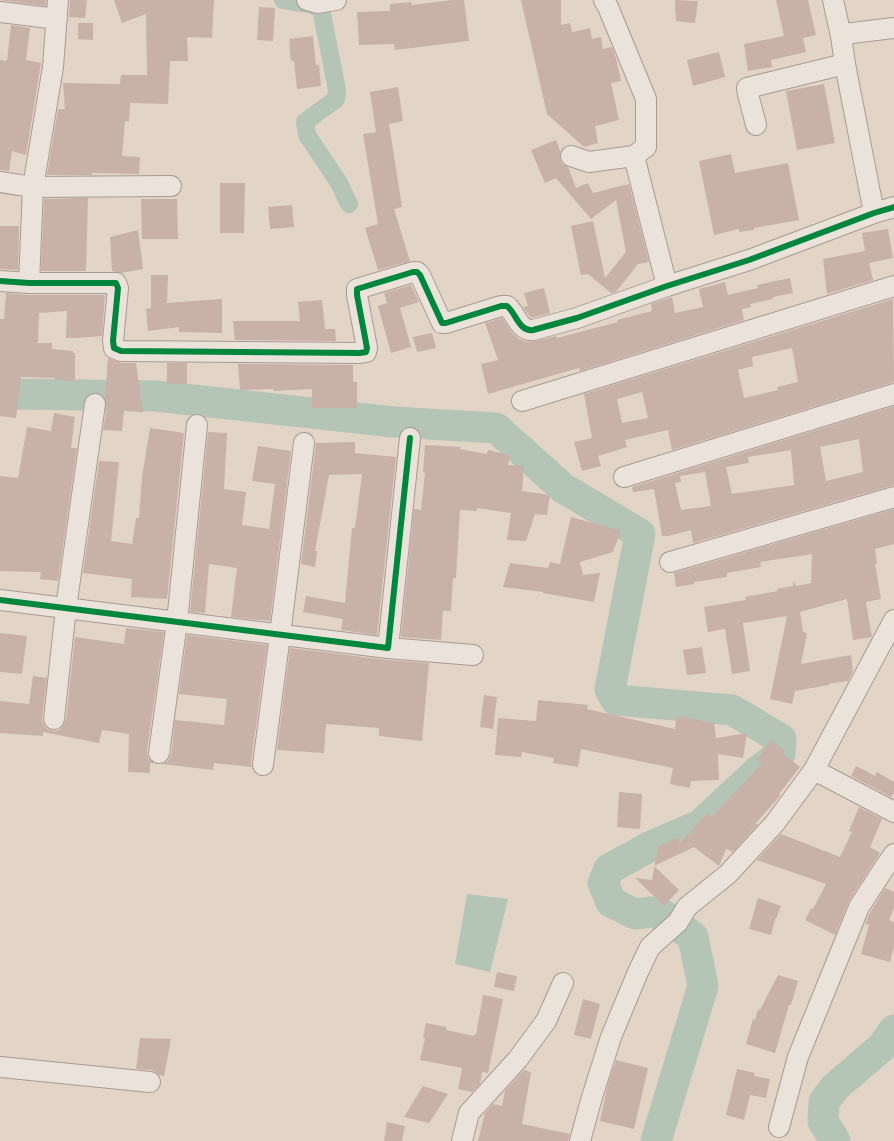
<!DOCTYPE html>
<html>
<head>
<meta charset="utf-8">
<style>
	body { margin:0 }
	canvas { display:block; background:#e3d4c8 }
</style>
</head>
<body>
<canvas width="894" height="1141"></canvas>
<script>
const context = document.querySelector('canvas').getContext('2d');
context.lineJoin = 'round';
function paint(path, color) { context.fillStyle = color; context.fill(path, 'evenodd'); }
function trace(path, color, width, dash) { context.strokeStyle = color; context.lineWidth = width; context.lineCap = dash ? 'butt' : 'round'; context.setLineDash(dash || []); context.stroke(path); }
const water = new Path2D(`
	M467 894 508 899 490 972 455 964Z`);
const canal = new Path2D(`
	M283 0 309 4 321 9 337 90 336 99 305 122 307 135 339 183 349 204`);
const river = new Path2D(`
	M0 390 19 394 156 396 394 422 496 428 563 488 640 534 610 689 616 700 732 710 781 739 780 754 758 771 700 825 649 847 609 869 603 883 611 902 635 914 652 912 665 916 693 937 703 986 656 1141
	M835 1141 823 1121 824 1102 835 1087 882 1047 894 1030`);
const building = new Path2D(`
	M0 0H46V6Z
	M70 0H87L85 18 69 17Z
	M114 0H214L212 38 187 37 188 61H170L168 104 130 103 129 122 125 121 122 156 140 157 139 174 92 173V175H47L58 109H65L63 83 120 84 121 75H147L146 14 122 23Z
	M453 0H464L469 41 395 50 394 44 359 45 357 12 390 11V4L411 2 412 5Z
	M521 0H561V25L570 23 572 32 590 28 592 39 601 37 603 49 612 47 616 58 621 81 611 83 619 120 595 126 598 143 584 147 547 114Z
	M675 0 698 1 695 23 676 21Z
	M776 0H808L816 35 803 38 806 52 771 60 772 67 748 71 744 44 784 36Z
	M259 7 275 8 273 41 257 40Z
	M78 23H93V40L78 39Z
	M11 25 30 28 26 60 41 63 26 155 12 151 9 171 0 170V60L7 61Z
	M313 36 316 65H319L321 86 297 89 294 61H291L289 39Z
	M719 52 725 77 693 86 687 60Z
	M824 84 835 143 797 150 786 91Z
	M398 87 403 121 389 124 402 207 394 209 410 261 378 270 365 228 378 224 363 134 376 132 370 92Z
	M556 140 560 151V159L562 164 568 167 576 188 588 183 593 193 629 184 649 262 638 264 616 292 611 293 588 274 581 275 571 226 593 221 605 278 626 252 616 200 591 219 556 178 545 183 531 150Z
	M731 154 735 173 788 163 799 220 754 228V230L739 232V229L714 235 699 161Z
	M220 183H245L244 233H220Z
	M88 198 86 271H41L44 199Z
	M141 199H177L178 239H142Z
	M292 205 294 227 270 229 268 207Z
	M0 226H19L18 270 0 269Z
	M888 229 893 258 869 263 873 280 827 294 823 259 865 251 862 233Z
	M138 230 143 269 121 273 112 271 110 237Z
	M151 275H168L167 303 222 299V333L179 332V327L148 331 146 309 151 308Z
	M790 278 793 293 773 297V299L750 304 751 307 742 309 744 320 580 371 579 368 488 394 481 364 498 360 485 323 502 318 513 334 519 339 527 342 536 341 556 336 557 338 618 322 617 320 652 311 651 304 672 297 675 313 703 307 699 289 725 282 728 295 758 288 757 285Z
	M411 285 419 302 400 308 411 347 391 353 378 306 387 303 384 293Z
	M544 288 550 313 531 318 523 307 528 306 524 293Z
	M6 293 29 295H105L102 336 76 338H66L67 311 39 313 38 343H52V349L73 351V353H75V381L55 380V378L21 377 16 418 0 416V319H4Z
	M893 299 894 382 672 450 668 430 625 440 627 447 598 456 601 466 582 471 574 442 592 438 584 394ZM792 348 798 382 777 387 778 390 744 398 738 370 753 366 752 357ZM642 392 648 418 622 423 617 399Z
	M322 300 325 329H335L336 341 235 340 233 321H300L298 302Z
	M432 333 436 348 417 352 413 337Z
	M108 358 121 363H136L143 412 124 411 122 431 103 430 107 406 105 399Z
	M167 363H187V384H167Z
	M238 364 353 365V382H357V408H312V389L274 391 273 389 240 390Z
	M894 406V485L693 543 691 530 668 536H662L654 489 633 492 632 487ZM859 439 863 472 826 481 820 447ZM791 450 794 485 732 494 726 467 749 463 748 457ZM705 472 711 506 681 510 675 483 681 482 680 476Z
	M54 413 75 417 71 448H77L58 581 40 579 41 572 0 571V476L18 478 27 427 51 431Z
	M150 428 184 433 167 599 131 597 132 579 83 573 99 461 119 462 111 541 132 544 136 518H139L142 477Z
	M208 432 227 433 224 489 246 492 242 525 269 529 275 484 252 481 258 446 291 451 270 621 231 617 237 568 209 564 205 613 190 612Z
	M355 442V453L396 457 377 635 341 630 343 619 303 612 306 596 345 603 352 528H355L362 474 329 475 315 551H317L315 567 301 564 316 443Z
	M425 445 461 447 460 449 487 454 488 450 510 455 508 465 524 466 522 491 550 495 547 515 535 514 526 541 507 540 511 513 477 508V511L460 510 456 578H453L451 611H443L441 640 401 637 414 509 421 510 425 473 423 472Z
	M894 509V544L875 549 877 564H875L881 599 866 602 872 637 853 640 847 599 800 612 803 632 807 633 801 664 851 655 853 671 848 681 828 684 829 685 795 691 792 704 770 699 787 616 743 623 750 671 732 674 725 629 708 632 704 607 746 600 745 597 778 591 777 589 793 586V582L795 583 796 586 811 583 812 554 760 562 761 567 727 573V577L694 582V584L676 587 674 573Z
	M571 517 621 531 613 552 580 562 583 575 600 573 594 602 543 593V592L503 587 510 563 548 568 550 562 560 564Z
	M126 628 164 632 147 751 148 758 154 763H150V773L128 772 129 734 102 730 99 743 43 732V736L0 733V701L29 704 33 676 47 678 42 718 43 724 47 729 53 731 59 730 63 726 66 720 75 637 124 644Z
	M0 633 27 636 22 674 0 672Z
	M187 635 267 645 251 763 252 767 214 763 213 770 162 764 168 761 171 755 175 720 224 725 227 699 179 694Z
	M702 647 706 673 687 675 683 650Z
	M290 648 387 660 429 663 422 741 379 736V728L326 724 324 753 277 750Z
	M484 695 497 697 493 729 480 727Z
	M538 700 588 705 587 709 675 729 677 716 714 723 716 738 747 733 743 758 718 754 719 780 691 781 690 788 670 784 673 768 581 749 578 767 553 763 554 758 522 752 521 757 495 755 498 718 536 721Z
	M771 740 785 751 783 754 800 767 779 794 780 796 755 824H758L733 852 726 849 719 866 694 847 654 866 679 890 664 906 635 878 652 880 658 846 680 837 679 844 688 834 693 832H690L707 813 712 817 763 762 756 761Z
	M856 766 875 776 877 772 894 782V793L891 797 851 776Z
	M619 792 642 794 640 829 617 827Z
	M859 807 882 819 870 847 880 853 849 901 835 935 805 920 811 908 813 909 826 884 757 860 781 834 840 857 852 832 849 831Z
	M885 888 894 892V908L889 920 894 922V947L890 962 861 954 869 925 865 924 870 913Z
	M758 898 781 906 776 919H775L771 935 749 929Z
	M497 972 517 976 514 991 494 987Z
	M778 975 798 981 791 1005H789L775 1053 746 1044 753 1019 755 1020 758 1009 760 1010Z
	M483 995 503 999 488 1073 482 1072 480 1084 472 1092 458 1089 462 1068 420 1060 425 1038H423L426 1023 446 1027V1030L474 1036 475 1034 476 1035Z
	M583 999 600 1004 591 1039 574 1035Z
	M140 1038 171 1039 164 1076 159 1075 156 1072 152 1070 136 1069Z
	M616 1060 648 1068 634 1129 600 1121 608 1084Z
	M737 1069 755 1073 754 1076 770 1079 766 1098 750 1095 744 1120 726 1115Z
	M524 1070 531 1072 522 1124 570 1134 568 1141H478L485 1113 493 1104 502 1106 505 1091Z
	M423 1086 448 1094 429 1123 404 1117Z
	M387 1122 405 1126 402 1141H384Z`);
const street = new Path2D(`
	M307 0 317 3 336 0
	M604 0 608 7 646 99V147L634 156
	M833 0 841 36
	M0 12 57 19
	M756 125 748 94 747 88 845 64
	M571 156 589 162 634 156 667 286
	M0 182 33 187 171 186
	M874 213 845 64 841 36 844 34 894 28
	M0 281 29 283H116L118 288 113 341 114 348 121 351 360 353 366 352 367 348 357 295V289L413 272H417L420 275 442 323H446L501 306H507C516 313 519 332 533 330L577 318 667 286 749 260 874 213 894 207
	M29 283 33 187 53 67 58 0
	M522 401 894 286
	M624 477 894 394
	M670 562 894 497
	M0 600 388 648 410 438
	M894 620 814 770 894 812
	M388 648 473 655
	M54 719 66 608 95 404
	M159 753 177 622 197 425
	M263 765 280 635 304 443
	M0 1067 150 1082
	M779 1127 798 1057 859 907 883 870 894 854
	M462 1141 469 1113 518 1059 546 1021 563 983
	M580 1141 592 1097 611 1037 638 972 650 947 678 922 687 907 728 874 775 823 814 770`);
const cycleway = new Path2D(`
	M0 281 29 283H116L118 288 113 341 114 348 121 351 360 353 366 352 367 348 357 295V289L413 272H417L420 275 442 323H446L501 306H507C516 313 519 332 533 330L577 318 667 286 749 260 874 213 894 207
	M0 600 388 648 410 438`);
paint(water, '#b4c5b6');
trace(canal, '#b4c5b6', 18);
trace(river, '#b4c5b6', 31);
paint(building, '#c7b1a9');
trace(street, '#a79a92', 22);
trace(street, '#ebe2da', 20);
trace(cycleway, '#00873e', 6);
</script>
</body>
</html>
